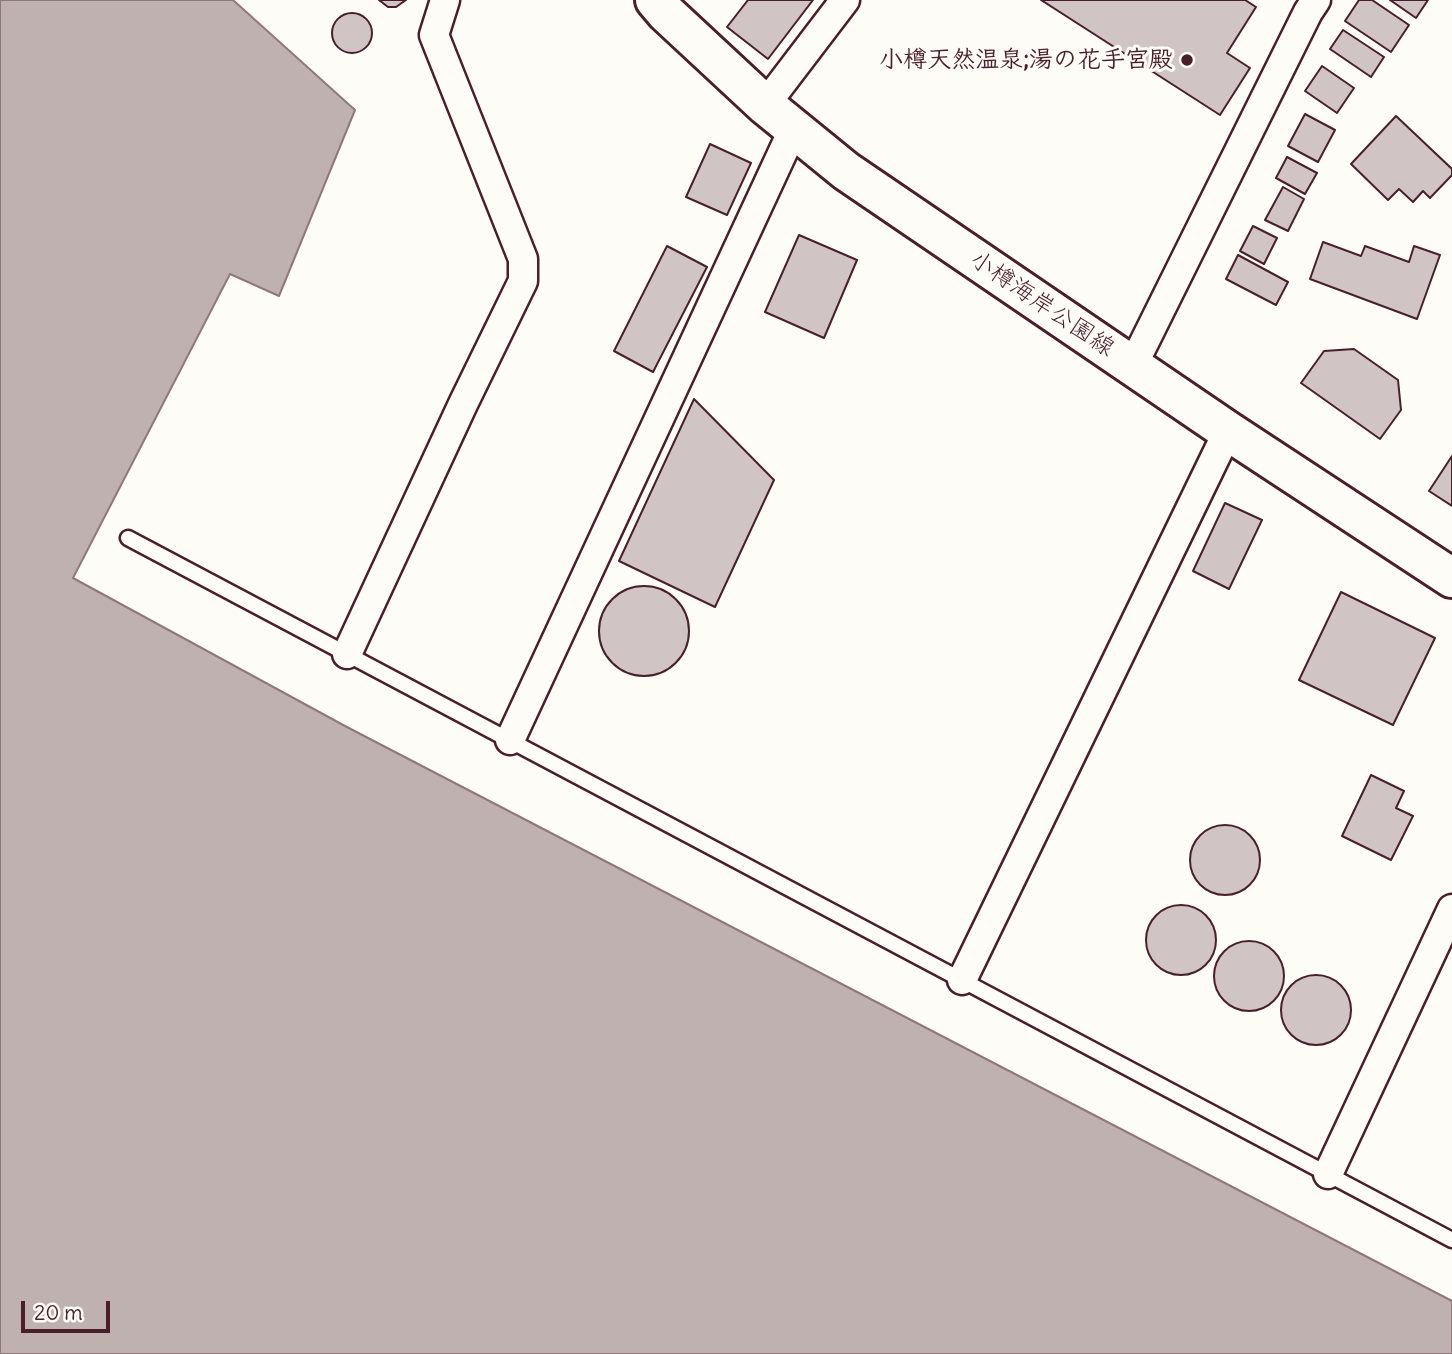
<!DOCTYPE html>
<html>
<head>
<meta charset="utf-8">
<style>
	body { margin:0 }
	#map { position:relative; width:1452px; height:1354px; overflow:hidden; background:#fdfcf7; font-family:Delius,sans-serif }
	canvas { display:block }
	.scale { position:absolute; left:21px; top:1301px; width:89px; height:32px; box-sizing:border-box; border:4px solid #4a1f2b; border-top:0; padding-left:9px; font-size:21px; line-height:24px; white-space:nowrap; color:#4a1f2b; -webkit-text-stroke:5px #fdfcf7; paint-order:stroke }
</style>
</head>
<body>
<div id="map">
<canvas width="1452" height="1354"></canvas>
<div class="scale">20 m</div>
</div>
<script>
const context = document.querySelector('canvas').getContext('2d');
context.lineJoin = 'round';
function paint(path, color) { context.fillStyle = color; context.fill(path, 'evenodd'); }
function trace(path, color, width, dash) { context.strokeStyle = color; context.lineWidth = width; context.lineCap = dash ? 'butt' : 'round'; context.setLineDash(dash || []); context.stroke(path); }
function write(font, color, halo, rows, align = 'center') {
  context.font = font + ' Delius,"Klee One",sans-serif'; context.lineWidth = 6; context.setLineDash([]); context.textBaseline = 'middle'; context.strokeStyle = halo; context.fillStyle = color; for (const [text, x, y, turn = 0] of rows) {
    context.save(); context.translate(x, y); context.rotate((+turn || 0) * Math.PI / 180); context.textAlign = isNaN(turn) ? turn : align; if (halo) context.strokeText(text, 0, 0); context.fillText(text, 0, 0); context.restore();
  }
}
const water = new Path2D(`
	M0 0H233L355 110 279 296 230 274 73 578 345 726 1452 1301V1354H0Z`);
const building = new Path2D(`
	M379 0H406L396 7H388Z
	M748 0H813L768 59 727 27Z
	M1041 0H1245L1256 7 1227 53 1250 68 1220 115Z
	M1359 0H1372L1409 25 1391 52 1345 21Z
	M1390 0H1428L1416 18Z
	M332 33a20 20 0 1 1 40 0a20 20 0 1 1-40 0Z
	M1343 30 1384 57 1371 77 1330 49Z
	M1322 66 1354 88 1337 113 1305 91Z
	M1305 114 1335 130 1318 162 1288 146Z
	M1396 116 1452 169V175L1430 198 1423 191 1413 202 1399 189 1388 200 1351 164Z
	M710 144 751 163 727 215 686 197Z
	M1287 157 1317 173 1305 194 1276 178Z
	M1283 187 1304 199 1288 231 1265 220Z
	M1253 226 1277 238 1264 264 1240 251Z
	M799 235 857 260 824 338 765 312Z
	M1323 242 1361 256 1365 246 1409 262 1414 246 1440 255 1417 319 1310 279Z
	M667 246 707 267 653 372 614 351Z
	M1238 255 1288 282 1276 305 1226 279Z
	M1354 349 1398 380 1401 410 1380 439 1301 383 1324 351Z
	M694 399 774 480 715 607 619 561Z
	M1452 456V506L1429 491Z
	M1225 503 1262 520 1229 589 1193 571Z
	M599 631a45 45 0 1 1 90 0a45 45 0 1 1-90 0Z
	M1341 592 1435 638 1393 725 1299 680Z
	M1371 775 1404 791 1396 808 1413 816 1391 860 1342 836Z
	M1190 860a35 35 0 1 1 70 0a35 35 0 1 1-70 0Z
	M1146 940a35 35 0 1 1 70 0a35 35 0 1 1-70 0Z
	M1214 976a35 35 0 1 1 70 0a35 35 0 1 1-70 0Z
	M1281 1010a35 35 0 1 1 70 0a35 35 0 1 1-70 0Z`);
const lane = new Path2D(`
	M128 538 1452 1240`);
const street = new Path2D(`
	M765 105 845 0
	M1133 365 1308 12 1316 0
	M347 654 463 404 523 281V259L434 35 445 0
	M510 740 794 128
	M962 980 1228 431
	M1328 1174 1452 909`);
const secondary = new Path2D(`
	M655 0 666 13 765 105 846 171 1228 431 1452 578`);
const markers = [
	[1187,60,7,"#4a1f2b"]
];
const poiNames = [
	["小樽天然温泉;湯の花手宮殿",1173,60]
];
const streetNames = [
	["小樽海岸公園線",1042,304,34]
];
paint(water, '#c0b1b1');
trace(water, '#91777b', 2);
paint(building, '#d0c5c4');
trace(building, '#4a1f2b', 2);
trace(lane, '#4a1f2b', 19);
trace(street, '#4a1f2b', 33);
trace(secondary, '#4a1f2b', 44);
trace(lane, '#fdfcf7', 14);
trace(street, '#fdfcf7', 28);
trace(secondary, '#fdfcf7', 38);
for (const [x, y, r, color] of markers) { const dot = new Path2D(); dot.arc(x, y, r, 0, 2 * Math.PI); context.fillStyle = color; context.fill(dot); trace(dot, '#fdfcf7', 2.5); }
write('bold 24px', '#4a1f2b', '#fdfcf7', poiNames, 'right');
write('24px', '#4a1f2b', '#fdfcf7', streetNames);
</script>
</body>
</html>
